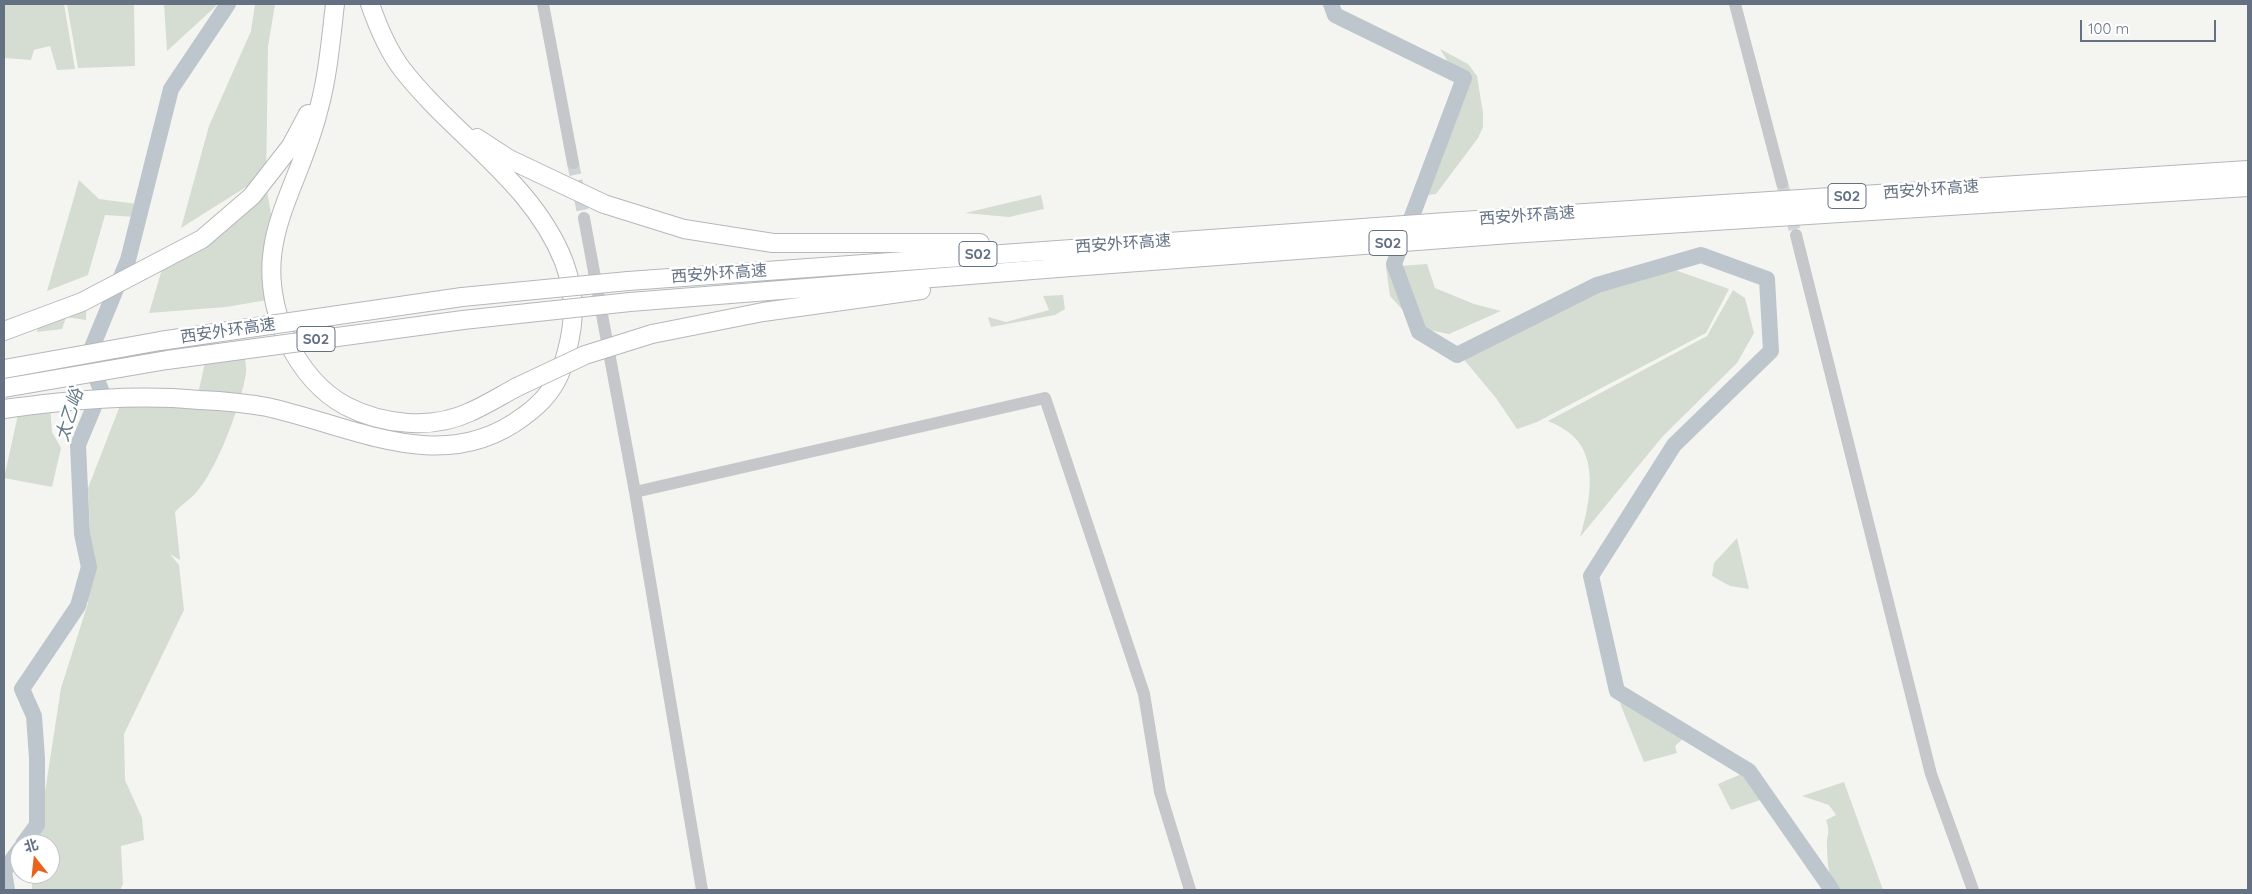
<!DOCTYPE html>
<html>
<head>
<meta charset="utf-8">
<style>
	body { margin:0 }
	#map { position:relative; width:2252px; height:894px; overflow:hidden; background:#f4f5f1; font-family:Quicksand,"Noto Sans SC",sans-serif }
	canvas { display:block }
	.frame { position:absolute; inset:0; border:5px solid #637183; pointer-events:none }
	.north { position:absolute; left:10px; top:834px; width:50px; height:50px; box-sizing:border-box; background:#fff; border:1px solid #c1c6cd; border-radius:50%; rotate:344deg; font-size:14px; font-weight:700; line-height:20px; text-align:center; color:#637183 }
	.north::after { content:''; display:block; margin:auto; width:18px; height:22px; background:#e8641e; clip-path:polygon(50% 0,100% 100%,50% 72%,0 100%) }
	.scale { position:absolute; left:2080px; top:20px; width:136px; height:22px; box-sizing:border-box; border:2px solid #637183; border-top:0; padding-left:6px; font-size:15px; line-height:18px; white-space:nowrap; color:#637183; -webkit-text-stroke:4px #fff; paint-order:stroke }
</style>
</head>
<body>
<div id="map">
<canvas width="2252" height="894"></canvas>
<div class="frame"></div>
<div class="north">北</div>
<div class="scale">100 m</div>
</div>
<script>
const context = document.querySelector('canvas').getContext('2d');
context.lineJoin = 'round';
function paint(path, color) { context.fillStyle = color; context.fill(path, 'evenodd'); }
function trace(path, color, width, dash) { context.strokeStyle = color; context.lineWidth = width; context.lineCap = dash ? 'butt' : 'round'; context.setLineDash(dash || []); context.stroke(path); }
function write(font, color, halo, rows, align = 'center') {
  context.font = font + ' Quicksand,"Noto Sans SC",sans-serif'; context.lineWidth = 5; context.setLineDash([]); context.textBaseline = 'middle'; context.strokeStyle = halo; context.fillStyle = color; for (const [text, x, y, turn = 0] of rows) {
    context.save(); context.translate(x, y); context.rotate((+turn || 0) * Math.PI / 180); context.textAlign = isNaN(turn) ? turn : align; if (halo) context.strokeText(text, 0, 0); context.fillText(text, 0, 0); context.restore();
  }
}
const green = new Path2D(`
	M4 4H64L75 69 57 70 50 46 34 50 31 60 4 58Z
	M67 4H134L135 66 78 68Z
	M164 4H217L214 8 167 51Z
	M255 4H275L268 47 266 185 278 255 279 298 226 307 149 313 165 259 253 200 246 187 181 228 209 126 251 31Z
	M1440 49 1468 64 1477 76 1483 113V127L1478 138 1436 194 1414 197 1446 146 1460 107 1455 73Z
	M79 180 99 199 145 205 136 217 105 215 88 275 47 291Z
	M1041 195 1044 209 1009 217 965 213Z
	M1427 264 1435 288 1474 304 1501 311 1449 334 1419 328 1390 296 1386 267Z
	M1642 267 1675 270 1729 289 1706 333 1537 422 1517 429 1496 398 1456 350H1463L1518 330Z
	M1733 290 1745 298 1754 333 1737 363 1663 436 1580 537C1589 507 1599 461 1574 437 1566 429 1557 425 1548 421L1707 336Z
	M1063 295 1065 309 1055 315 991 327 988 317 1006 322 1049 310 1043 296Z
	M87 297 86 320 66 317 62 329 37 332 41 315Z
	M245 358C245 363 247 368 246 373 241 405 217 470 195 494 189 500 181 505 175 512L180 560 170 554 179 565 184 610 124 734 125 780 142 818 144 840 121 846 123 884 120 890H32V874H50V844H37L61 688 88 603 90 527 88 488 121 403 195 407 205 363Z
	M50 406 52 432 61 448 52 487 4 478 19 410Z
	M1737 538 1749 589 1730 586 1712 576 1714 563Z
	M1618 692 1686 736 1675 746 1677 753 1644 762 1621 706Z
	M1746 772 1772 796 1731 810 1718 784Z
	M1844 782 1883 890H1835C1829 877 1827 862 1827 847 1826 834 1831 835 1826 820L1836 815 1829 805 1802 796Z`);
const river = new Path2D(`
	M1331 4 1335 15 1464 78 1394 264 1419 332 1457 355 1597 285 1701 255 1767 279 1771 351 1674 445 1591 576 1617 691 1749 771 1832 890
	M23 844 37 825V758L34 716 22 689 78 606 89 567 82 534 78 445 101 390 88 357 128 260 171 89 228 4
	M7 890 4 871 20 849`);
const minorTunnel = new Path2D(`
	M573 163 584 218
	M1782 183 1796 235`);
const minor = new Path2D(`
	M543 4 573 163
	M1735 4 1782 183
	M584 218 635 492 1045 398 1144 694 1160 792 1190 890
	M1796 235 1931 774 1973 890
	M635 492 702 890`);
const highway = new Path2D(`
	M335 4C331 38 328 75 319 108 298 196 245 244 287 340 300 367 320 392 346 406 383 425 432 430 470 412 486 405 502 395 517 387
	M477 138 509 159 604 204 684 229 773 243H980
	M628 281 1446 222 2248 170
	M630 302 1058 268 1510 234 2248 187
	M4 331 82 302 202 239 252 196 291 146 308 114
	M652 334 763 312 921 290
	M4 409C69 400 134 394 200 400 222 401 245 403 267 407 353 426 443 478 524 416 541 404 555 388 562 368 574 331 578 300 564 262 533 182 453 135 402 69 389 52 377 24 370 4`);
const highwayBridge = new Path2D(`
	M4 369 160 341 462 297 628 281
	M517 387 585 355 652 334
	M4 388 167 360 463 320 630 302`);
const shields = [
	[1847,196,38],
	[1388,243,38],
	[978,254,38],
	[316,339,38]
];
const shieldNames = [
	["S02",1847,196],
	["S02",1388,243],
	["S02",978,254],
	["S02",316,339]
];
const streetNames = [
	["西安外环高速",1931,190,-4],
	["西安外环高速",1527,216,-4],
	["西安外环高速",1123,244,-4],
	["西安外环高速",719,274,-4],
	["西安外环高速",228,331,-8]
];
const waterNames = [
	["太乙峪",70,415,-73]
];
paint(green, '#d5dcd2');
trace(river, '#bdc6cd', 16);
trace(minorTunnel, '#d0d4d6', 12, [12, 6]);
trace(highway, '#b5b7bb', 20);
trace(minor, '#c5c7cb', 12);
trace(highway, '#fff', 18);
trace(highwayBridge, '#b5b7bb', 20, []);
trace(highwayBridge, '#fff', 18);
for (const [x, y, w] of shields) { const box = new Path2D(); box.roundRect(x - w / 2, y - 12.5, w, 25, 4); context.fillStyle = '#fff'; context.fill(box); trace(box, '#637183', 1); }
write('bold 15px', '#637183', null, shieldNames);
write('16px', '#637183', '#fff', streetNames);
write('italic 18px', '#637a87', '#fff', waterNames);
</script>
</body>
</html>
